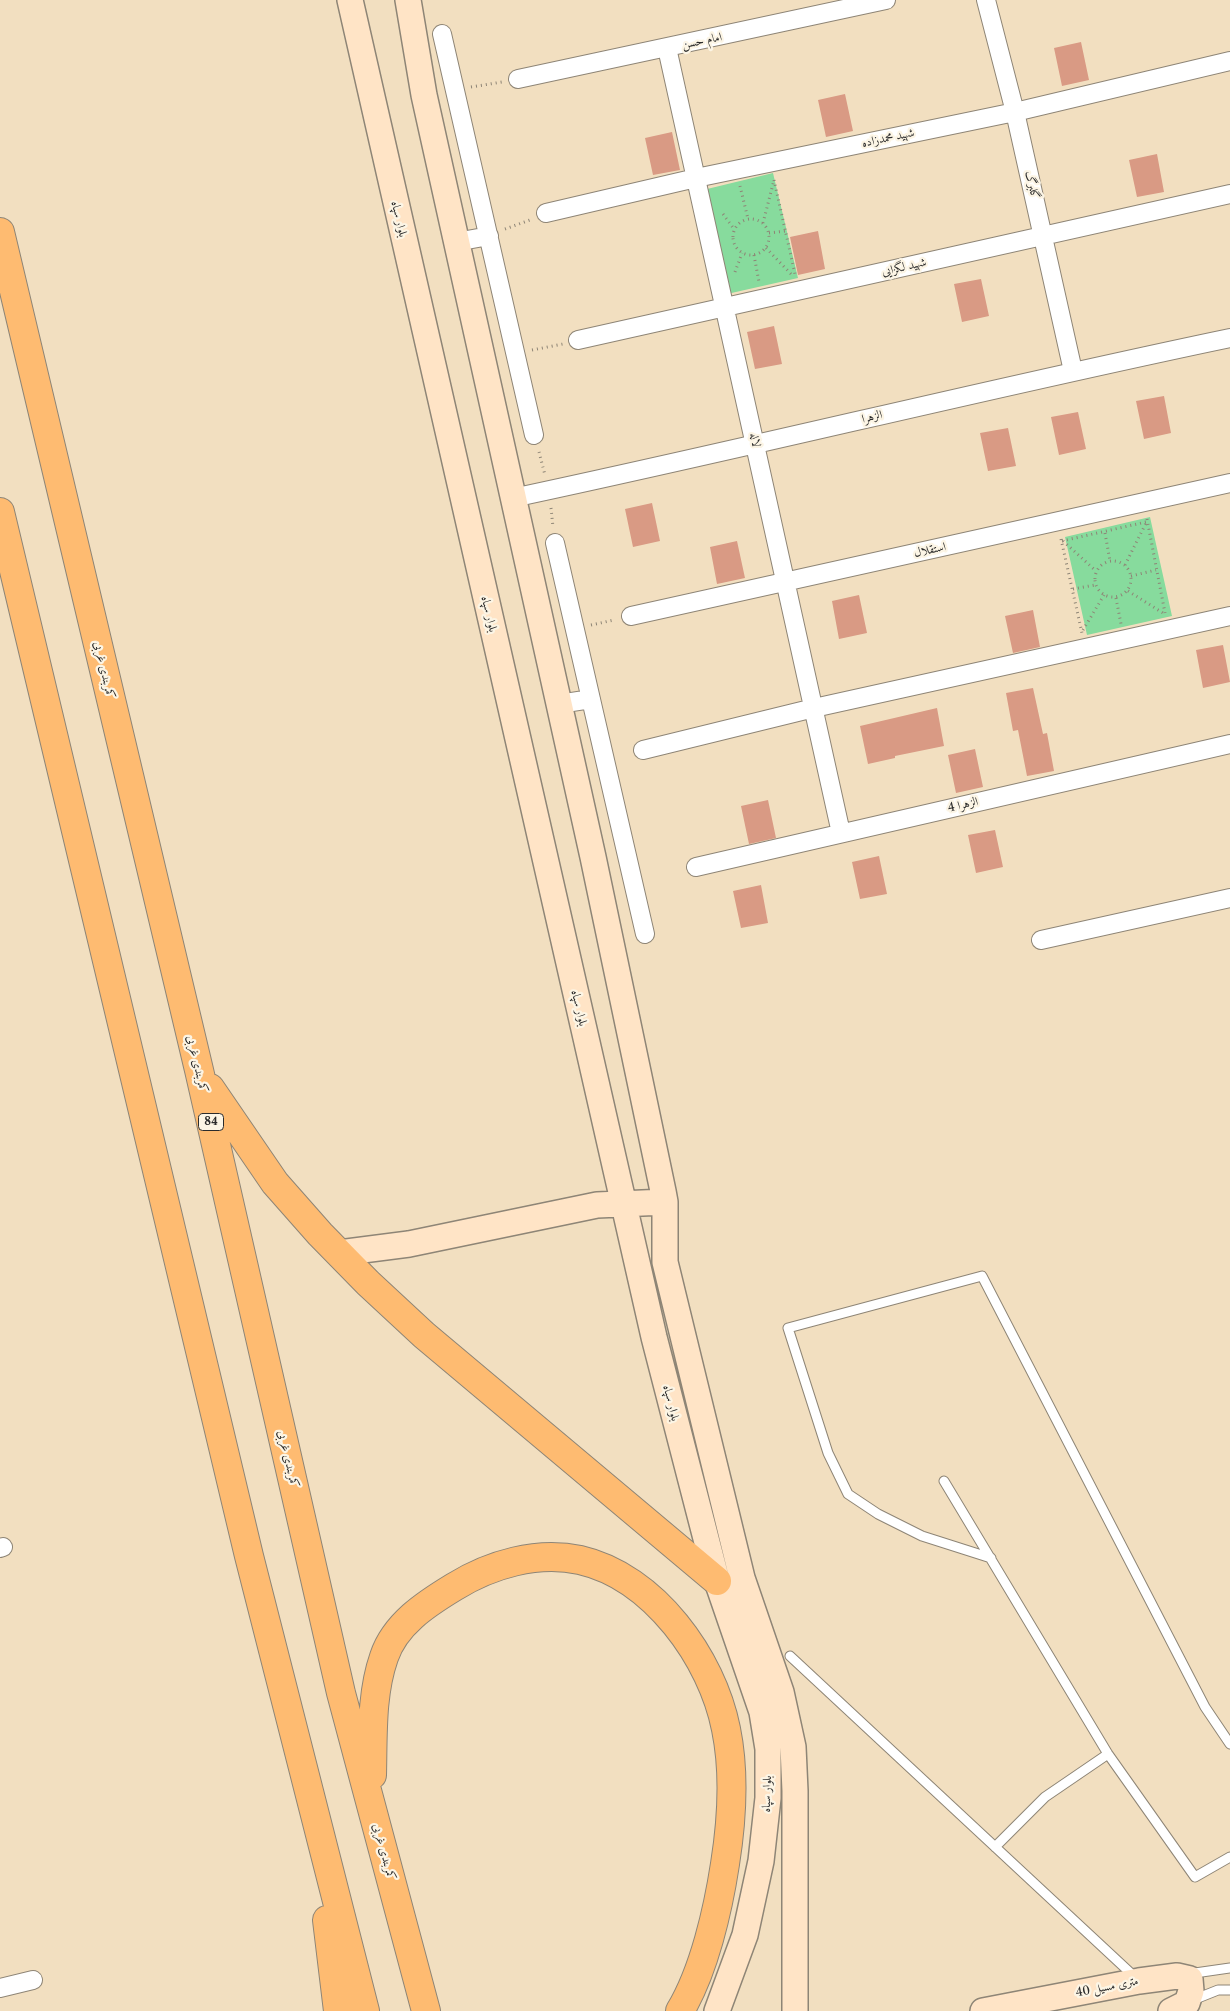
<!DOCTYPE html>
<html>
<head>
<meta charset="utf-8">
<style>
	body { margin:0 }
	canvas { display:block; background:#f2dfc0 }
</style>
</head>
<body>
<canvas width="1230" height="2011"></canvas>
<script>
const context = document.querySelector('canvas').getContext('2d');
context.lineJoin = 'round';
function paint(path, color) { context.fillStyle = color; context.fill(path, 'evenodd'); }
function trace(path, color, width, dash) { context.strokeStyle = color; context.lineWidth = width; context.lineCap = dash ? 'butt' : 'round'; context.setLineDash(dash || []); context.stroke(path); }
function write(font, color, halo, rows, align = 'center') {
  context.font = font + ' "Libre Caslon Text",Amiri,serif'; context.lineWidth = 4.5; context.setLineDash([]); context.textBaseline = 'middle'; context.strokeStyle = halo; context.fillStyle = color; for (const [text, x, y, turn = 0] of rows) {
    context.save(); context.translate(x, y); context.rotate((+turn || 0) * Math.PI / 180); context.textAlign = isNaN(turn) ? turn : align; if (halo) context.strokeText(text, 0, 0); context.fillText(text, 0, 0); context.restore();
  }
}
const green = new Path2D(`
	M773 173 798 278 727 294 703 190Z
	M1150 517 1172 616 1087 635 1065 537Z`);
const building = new Path2D(`
	M1081 42 1089 80 1062 86 1054 48Z
	M845 94 853 131 826 137 818 100Z
	M672 132 680 170 653 175 645 138Z
	M1157 154 1164 192 1137 197 1129 160Z
	M818 231 825 269 798 275 790 237Z
	M981 279 989 316 962 322 954 284Z
	M774 326 782 364 755 369 747 332Z
	M1164 396 1171 433 1144 439 1136 401Z
	M1078 412 1086 449 1059 455 1051 417Z
	M1008 428 1016 466 988 471 980 433Z
	M652 503 660 541 633 547 625 509Z
	M737 541 745 578 717 584 710 547Z
	M859 595 867 633 839 639 832 601Z
	M1033 610 1040 647 1013 653 1005 616Z
	M1223 645 1230 682 1203 688 1196 650Z
	M1033 688 1043 734 1047 733 1054 771 1027 776 1018 730 1013 731 1006 693Z
	M937 708 944 746 895 756V758L868 764 860 726Z
	M975 749 983 787 956 793 948 755Z
	M768 800 776 838 749 844 741 806Z
	M995 830 1003 867 976 873 968 835Z
	M879 856 887 894 860 899 852 862Z
	M761 885 768 923 741 928 733 891Z`);
const path = new Path2D(`
	M471 87 502 82
	M774 180 795 274
	M740 186 748 219
	M723 214 734 229
	M733 237a18 18 0 1 1 36 0a18 18 0 1 1-36 0Z
	M763 223 774 180
	M505 229 530 220
	M769 233 786 231
	M766 248 792 275
	M754 255 759 282
	M735 272 742 253
	M532 350 563 344
	M539 452 545 475
	M551 508 553 527
	M1147 519 1165 613
	M1105 533 1110 561
	M1061 539 1082 633
	M1062 541 1146 522
	M1063 541 1096 571
	M1095 579a18 18 0 1 1 36 0a18 18 0 1 1-36 0Z
	M1125 565 1146 523
	M1131 576 1156 570
	M1073 589 1095 585
	M1128 591 1163 613
	M1116 598 1121 624
	M591 625 614 620
	M1083 630 1104 595`);
const lane = new Path2D(`
	M944 1481 1108 1754 1195 1877 1230 1857
	M991 1558 922 1536 878 1514 848 1494 828 1453 788 1328 982 1276 1205 1707 1230 1744
	M790 1656 1137 1979
	M995 1847 1045 1797 1108 1754
	M1188 1974 1230 1968
	M1193 2000 1218 1990H1230`);
const street = new Path2D(`
	M986 0 1015 112 1073 371
	M442 34 534 435
	M667 48 841 833
	M518 79 886 0
	M546 213 696 178 1015 112 1230 61
	M456 242 489 236
	M578 340 1230 194
	M513 498C753 447 990 388 1230 338
	M555 543 645 934
	M631 616 1230 483
	M559 704 591 699
	M643 750 814 708 1230 616
	M696 867 1230 744
	M1041 940 1230 898
	M0 1548 3 1547
	M0 1988 33 1980`);
const secondary = new Path2D(`
	M350 0 654 1337 717 1581 762 1712 768 1749V1798L761 1861 745 1935 717 2011
	M408 0 424 95 593 857 663 1191 665 1202V1262L742 1578 781 1692 793 1747 795 1791V2011
	M339 1253 409 1244 597 1205 665 1202
	M983 2011 1139 1981 1177 1976 1190 1979 1191 1991 1187 2003 1171 2011`);
const highway = new Path2D(`
	M0 232 199 1070 341 1693 426 2011
	M0 512 249 1556 365 2011
	M210 1088 275 1183 320 1234 368 1283 424 1335 717 1581
	M372 1775C373 1736 371 1694 384 1657 395 1624 426 1604 454 1587 491 1564 537 1551 580 1560 654 1577 712 1658 726 1729 735 1773 732 1820 725 1864 718 1910 704 1971 680 2011
	M327 1920 338 2011`);
const shields = [
	[211,1122,25]
];
const shieldNames = [
	["84",211,1122]
];
const streetNames = [
	["امام حسن",702,41,-12],
	["شهید محمدزاده",888,138,-12],
	["گلبرگ",1032,185,77],
	["بلوار سپاه",399,219,77],
	["شهید لگزایی",904,267,-13],
	["الزهرا",872,417,-13],
	["لاله",755,440,77],
	["استقلال",930,550,-12],
	["بلوار سپاه",489,614,77],
	["کمربندی غربی",104,670,77],
	["الزهرا 4",963,805,-13],
	["بلوار سپاه",579,1008,77],
	["کمربندی غربی",197,1064,77],
	["بلوار سپاه",671,1403,76],
	["کمربندی غربی",288,1459,77],
	["بلوار سپاه",767,1794,-88],
	["کمربندی غربی",384,1852,75],
	["40 متری مسیل",1107,1987,-11]
];
paint(green, '#87db9d');
paint(building, '#d99a84');
trace(lane, '#8e8576', 11);
trace(street, '#8e8576', 20);
trace(secondary, '#8e8576', 28);
trace(highway, '#8e8576', 30);
trace(path, '#8e8576', 3, [1, 4]);
trace(lane, '#fff', 9);
trace(street, '#fff', 18);
trace(secondary, '#ffe4c6', 25);
trace(highway, '#febb71', 28);
for (const [x, y, w] of shields) { const box = new Path2D(); box.roundRect(x - w / 2, y - 8.5, w, 17, 4); context.fillStyle = '#fcf5e5'; context.fill(box); trace(box, '#2b2b2b', 1); }
write('bold 11px', '#2b2b2b', null, shieldNames);
write('12px', '#2b2b2b', '#fcf5e5', streetNames);
</script>
</body>
</html>
